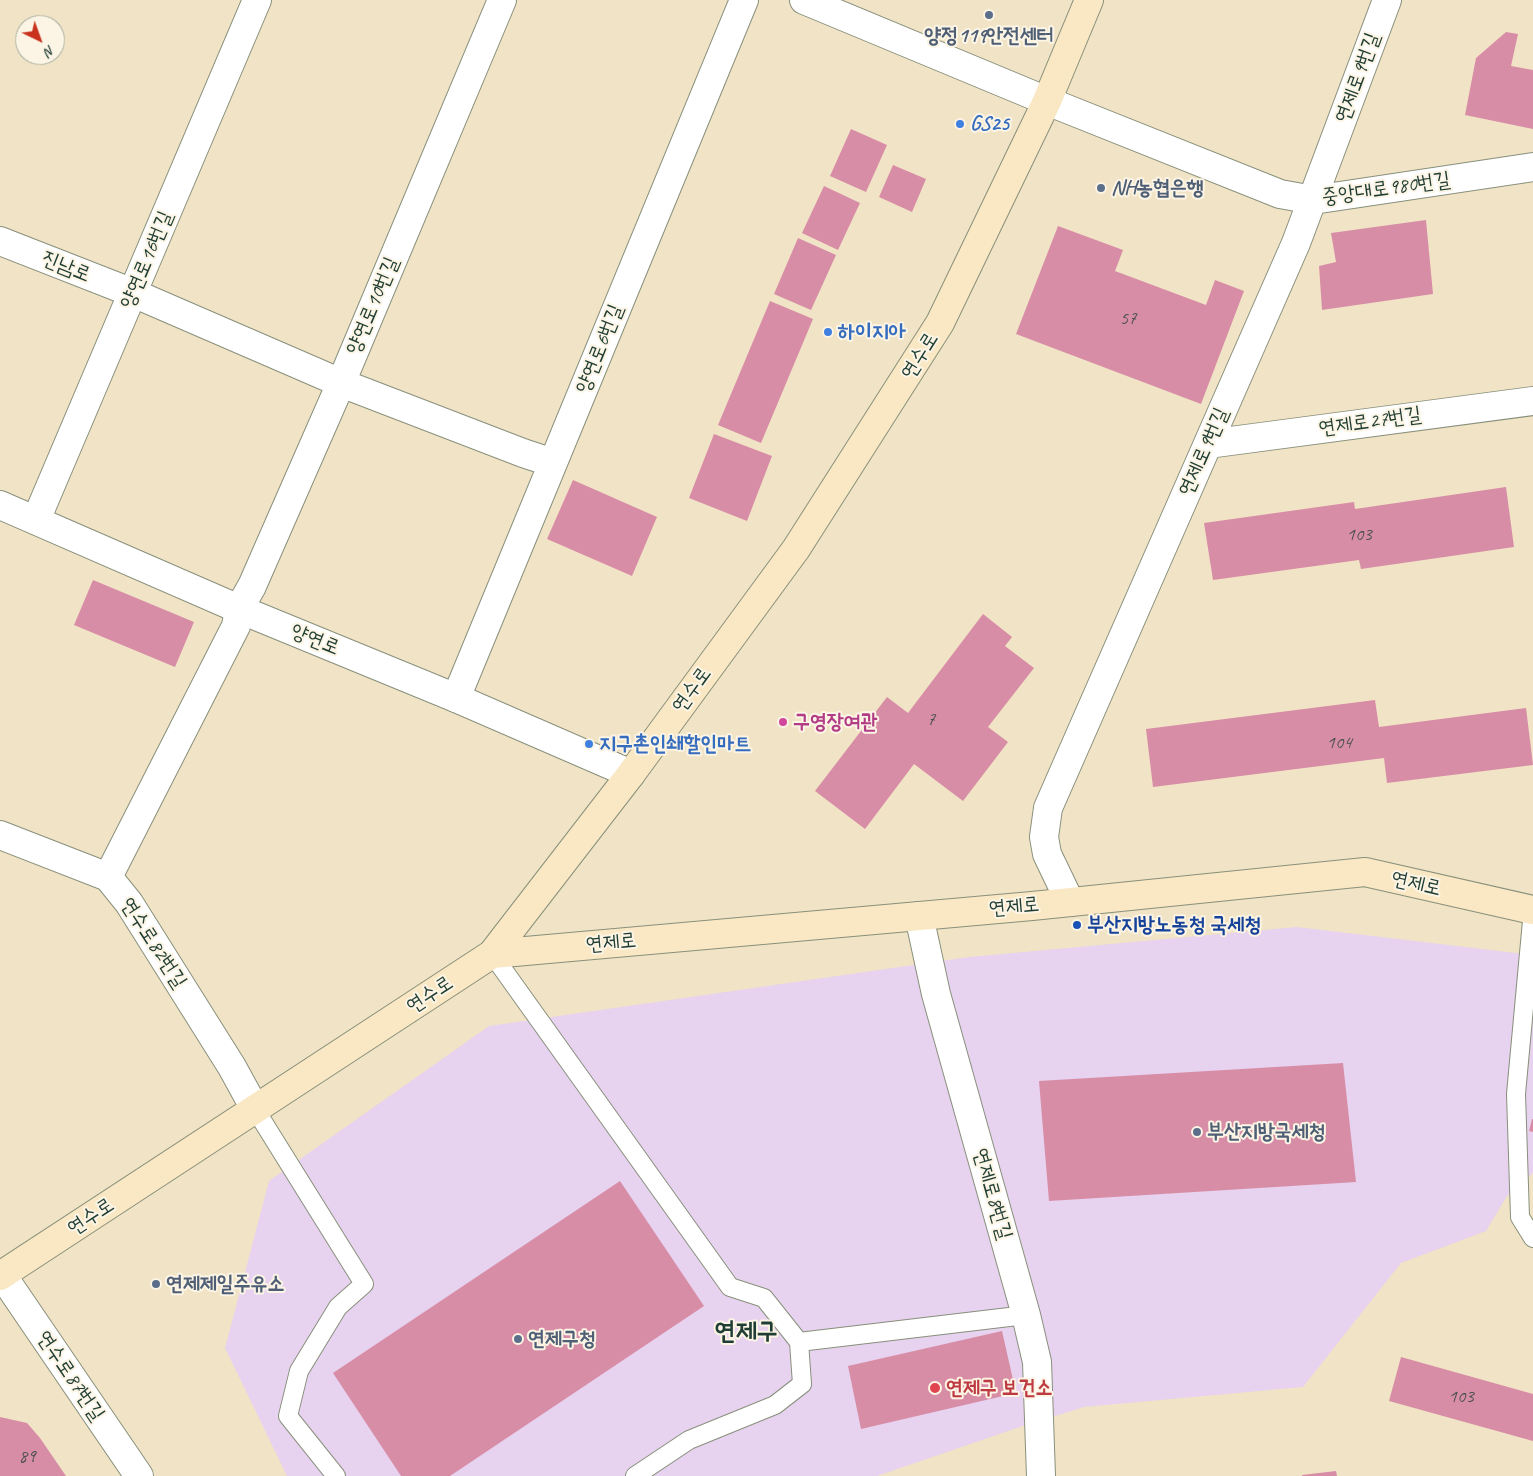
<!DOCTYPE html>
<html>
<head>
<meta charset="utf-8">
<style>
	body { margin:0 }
	#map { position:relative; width:1533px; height:1476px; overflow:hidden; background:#f1e3c5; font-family:Caveat,sans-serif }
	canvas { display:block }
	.north { position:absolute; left:15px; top:15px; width:50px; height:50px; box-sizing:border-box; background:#fcf5e5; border:1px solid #a4ab9e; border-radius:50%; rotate:138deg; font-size:14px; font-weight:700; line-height:20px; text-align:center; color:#1f3d34 }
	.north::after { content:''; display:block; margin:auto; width:18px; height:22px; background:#c8321e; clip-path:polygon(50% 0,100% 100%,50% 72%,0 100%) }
</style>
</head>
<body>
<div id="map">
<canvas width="1533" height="1476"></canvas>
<div class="north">N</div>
</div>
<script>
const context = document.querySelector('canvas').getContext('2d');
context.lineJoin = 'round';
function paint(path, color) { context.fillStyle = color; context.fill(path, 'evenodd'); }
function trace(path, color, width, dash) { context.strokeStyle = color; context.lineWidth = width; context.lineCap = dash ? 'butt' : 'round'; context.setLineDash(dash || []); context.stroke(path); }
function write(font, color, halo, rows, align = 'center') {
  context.font = font + ' Caveat,"Poor Story",sans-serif'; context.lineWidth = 4; context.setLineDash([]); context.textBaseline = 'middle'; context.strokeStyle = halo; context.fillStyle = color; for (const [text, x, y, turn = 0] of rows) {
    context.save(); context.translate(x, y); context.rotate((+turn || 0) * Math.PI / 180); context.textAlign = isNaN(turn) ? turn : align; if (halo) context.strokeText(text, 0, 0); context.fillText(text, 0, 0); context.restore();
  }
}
const built = new Path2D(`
	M1297 927 1533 955V1173L1507 1196 1486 1231 1401 1263 1303 1387 1084 1407 1020 1427 877 1476H287L225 1348 269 1181 489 1026 969 957Z`);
const building = new Path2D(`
	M1506 32 1518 34 1511 66 1533 70V129L1465 115 1476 58Z
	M851 129 887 145 866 192 830 176Z
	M893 165 926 179 912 212 879 197Z
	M824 186 860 203 838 250 802 233Z
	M1426 220 1433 294 1322 310 1319 266 1336 262 1331 233Z
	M1058 226 1123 250 1115 271 1206 305 1215 280 1244 291 1201 404 1016 334Z
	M798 238 836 255 811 310 774 294Z
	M770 301 813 319 761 443 718 425Z
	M714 434 772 456 747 521 689 498Z
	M573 480 657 517 632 576 547 539Z
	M1506 487 1514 547 1361 569 1359 560 1213 580 1204 523 1354 502 1355 509Z
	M93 580 194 622 175 667 74 625Z
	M983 614 1012 637 1005 646 1034 668 988 727 1008 742 963 801 914 764 865 829 815 791 887 697 908 713Z
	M1375 700 1379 727 1526 708 1533 765 1387 783 1384 758 1153 787 1146 729Z
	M1343 1063 1356 1182 1049 1201 1039 1081Z
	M1532 1119H1533V1132L1529 1131Z
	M620 1181 704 1306 450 1476H401L333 1373Z
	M1002 1331 1016 1393 861 1429 848 1366Z
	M1401 1357 1533 1394V1441L1389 1401Z
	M0 1417 27 1423 40 1438 66 1476H0Z
	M1336 1471 1337 1476H1302V1475Z`);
const service = new Path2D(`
	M1533 910 1516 1094 1520 1217 1533 1238
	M492 954 730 1287 764 1298 799 1342
	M255 1109 364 1284 338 1307 299 1371 288 1416 336 1476
	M635 1476 689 1440 775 1405 802 1384 799 1342 1026 1315`);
const minor = new Path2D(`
	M804 0 1047 101 1280 194 1313 200 1533 167
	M0 241 133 293 341 383 523 453 553 463
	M1208 444 1533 401
	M36 520 257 0
	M456 698 744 0
	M0 835 108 877 129 903 232 1067 255 1109
	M108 877 236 626 239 609 252 586 341 383 502 0
	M1070 902 1047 854 1044 837 1048 808 1296 243 1387 0
	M2 1275 139 1476`);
const tertiary = new Path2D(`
	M0 505 239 609 456 698 631 774
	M919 916 936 994 1026 1315 1037 1362 1041 1476`);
const secondary = new Path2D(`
	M492 954 1032 906 1365 872 1533 910
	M0 1276 492 954 631 774 796 549 940 323 1047 101 1089 0`);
const markers = [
	[989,15,5,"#5c6f8a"],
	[960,124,5,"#3f7fe0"],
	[1101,188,5,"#5c6f8a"],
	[828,332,5,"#3f7fe0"],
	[783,722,5,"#d1479c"],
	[589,744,5,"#3f7fe0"],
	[1077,925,5,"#1a4fb4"],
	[1197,1132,5,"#5c6f8a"],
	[156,1284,5,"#5c6f8a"],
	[518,1339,5,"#5c6f8a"],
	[935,1388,6,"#e0444e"]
];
const numberNames = [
	["57",1128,319],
	["103",1359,535],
	["7",931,720],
	["104",1339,743],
	["103",1461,1397],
	["89",27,1457]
];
const serviceNames = [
	["양정119안전센터",989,36,"center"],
	["NH농협은행",1111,188],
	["부산지방국세청",1207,1132],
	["연제제일주유소",166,1284],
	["연제구청",528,1339]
];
const streetNames = [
	["연제로9번길",1358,78,-70],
	["중앙대로980번길",1386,189,-8],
	["양연로16번길",147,260,-67],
	["진남로",66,267,22],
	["양연로10번길",373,306,-67],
	["양연로6번길",600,349,-68],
	["연수로",920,356,-58],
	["연제로27번길",1370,422,-8],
	["연제로9번길",1204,452,-66],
	["양연로",315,640,22],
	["연수로",692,690,-54],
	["연제로",1416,884,13],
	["연제로",1014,907,-5],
	["연수로82번길",153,943,57],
	["연제로",611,943,-5],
	["연수로",430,995,-33],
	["연제로8번길",992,1194,74],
	["연수로",91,1217,-33],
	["연수로87번길",70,1376,56]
];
const shopNames = [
	["GS25",970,124],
	["하이지아",838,332],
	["지구촌인쇄할인마트",599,744]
];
const hotelNames = [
	["구영장여관",793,722]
];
const transitNames = [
	["부산지방노동청 국세청",1087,925]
];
const healthNames = [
	["연제구 보건소",946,1388]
];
const districtNames = [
	["연제구",746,1332]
];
paint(built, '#e7d2ef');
paint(building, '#d88da7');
trace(service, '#88907c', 20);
trace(minor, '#88907c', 30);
trace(tertiary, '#88907c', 30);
trace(secondary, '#88907c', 30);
trace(service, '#fff', 18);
trace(minor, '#fff', 28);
trace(tertiary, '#fff', 28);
trace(secondary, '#fae7c3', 28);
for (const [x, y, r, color] of markers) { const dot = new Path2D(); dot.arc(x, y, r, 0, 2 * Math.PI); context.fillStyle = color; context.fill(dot); trace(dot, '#fcf5e5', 2); }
write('19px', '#4d5151', null, numberNames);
write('bold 21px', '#4e5e75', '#fcf5e5', serviceNames, 'left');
write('21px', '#1f3d34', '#fcf5e5', streetNames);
write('bold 21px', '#366cbe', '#fcf5e5', shopNames, 'left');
write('bold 21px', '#b23c85', '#fcf5e5', hotelNames, 'left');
write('bold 21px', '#164399', '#fcf5e5', transitNames, 'left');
write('bold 21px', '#be3a42', '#fcf5e5', healthNames, 'left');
write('bold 26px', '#1f3d34', '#fcf5e5', districtNames);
</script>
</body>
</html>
